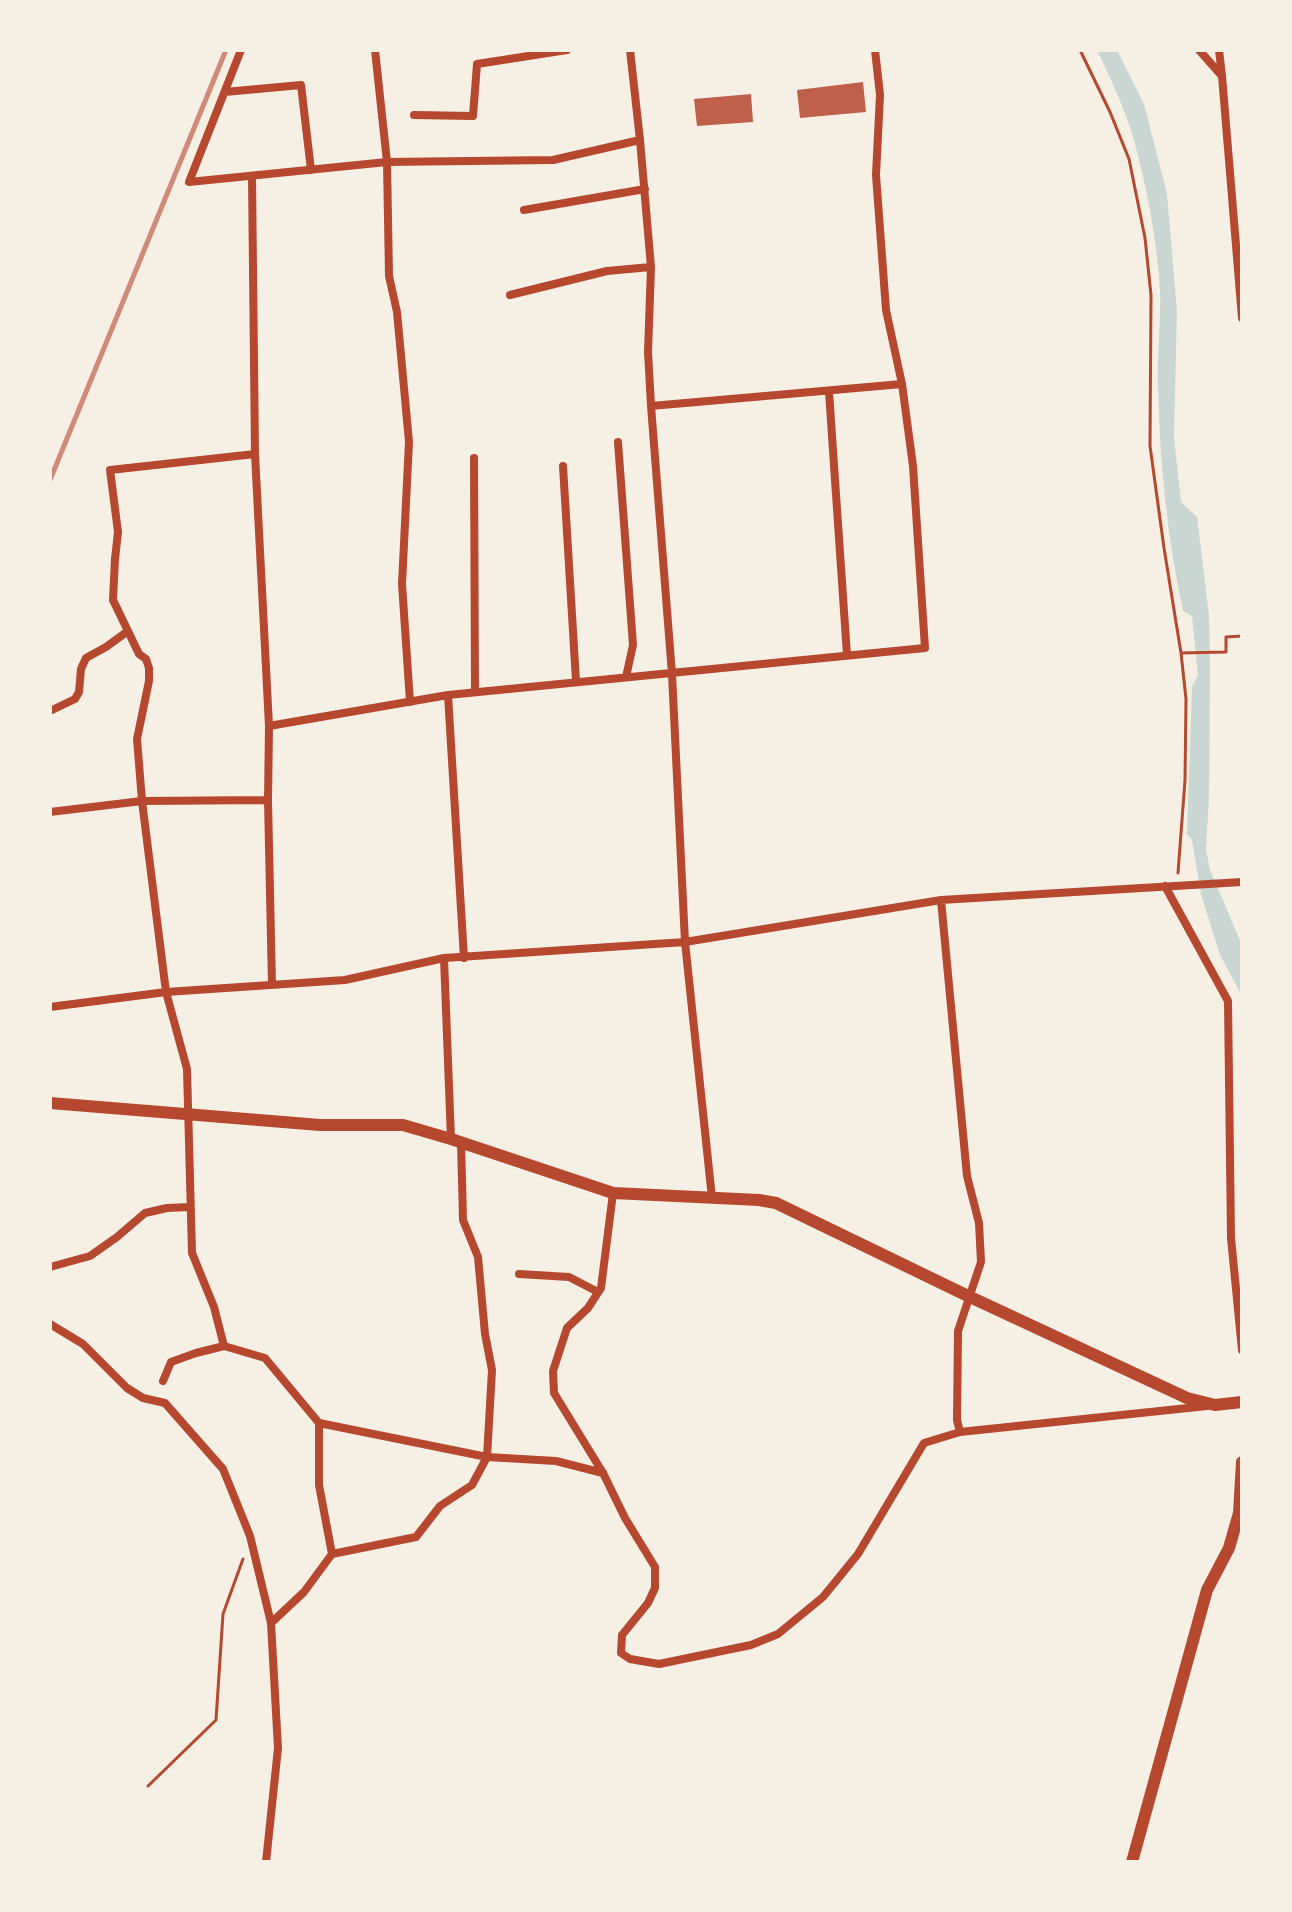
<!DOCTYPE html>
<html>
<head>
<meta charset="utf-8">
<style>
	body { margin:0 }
	#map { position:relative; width:1292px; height:1912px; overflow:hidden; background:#f6efe4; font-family:"DM Sans",sans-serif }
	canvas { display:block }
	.frame { position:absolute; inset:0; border:52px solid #f6efe4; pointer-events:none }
</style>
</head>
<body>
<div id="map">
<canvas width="1292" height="1912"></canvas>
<div class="frame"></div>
</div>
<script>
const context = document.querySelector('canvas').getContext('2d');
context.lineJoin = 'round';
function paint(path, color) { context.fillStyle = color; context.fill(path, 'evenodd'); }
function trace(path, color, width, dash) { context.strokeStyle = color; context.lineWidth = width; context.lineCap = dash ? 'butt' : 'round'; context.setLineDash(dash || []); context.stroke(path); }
const water = new Path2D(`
	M1097 50H1117L1144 104 1167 194 1177 311 1174 437 1181 502 1197 517 1209 615 1210 668 1209 798 1206 849 1210 870 1242 945V996L1220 955 1201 894 1192 840 1187 834 1192 686 1198 676 1192 616 1183 611C1167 537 1160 463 1158 387 1157 355 1161 322 1160 290 1157 240 1147 188 1134 140 1125 109 1111 79 1097 50Z`);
const building = new Path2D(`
	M863 82 866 112 800 118 797 90Z
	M751 94 753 122 697 126 694 99Z`);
const path = new Path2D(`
	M1080 50 1110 112 1129 159 1145 238 1151 295 1150 446 1164 548 1181 653 1186 699 1185 780 1178 873
	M1181 653 1226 652V637L1242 636
	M148 1786 216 1720 223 1614 243 1559`);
const minor = new Path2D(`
	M241 50 189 182 387 162 553 160 640 140
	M375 50 387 162 389 276 397 312 409 442 402 584 410 702
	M630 50 640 140 651 267 648 352 651 406 672 674 685 942 712 1198
	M1199 50 1222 76 1242 318
	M1219 50 1222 76
	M225 92 301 85 311 170
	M414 115 473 116 477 64 567 50
	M252 176 255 454 269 726 268 800 272 985
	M524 210 645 189
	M510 295 607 271 651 267
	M829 392 847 655
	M651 406 902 384 886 310 876 175 880 95 875 50
	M618 442 633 645 626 677
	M255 454 110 470 118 532 115 559 113 600 139 654 146 659 149 668V681L137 739 142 801 166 992 187 1069 192 1253 214 1307 224 1346 265 1358 319 1423 487 1457 556 1461 603 1473
	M474 458 475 692
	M563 466 576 681
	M448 695 464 958
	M50 711 75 699 79 692 81 669 86 658 106 647 128 631
	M269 726 448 695 925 648 913 466 902 384
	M50 812 142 801 268 800
	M1165 886 1228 1001 1231 1238 1242 1350
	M941 900 967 1176 979 1223 981 1262 958 1331 957 1420 960 1432
	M444 958 451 1139
	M50 1007 166 992 345 980 444 958 685 942 941 900 1242 882
	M613 1193 601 1288 588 1308 567 1328 553 1371 554 1393 603 1473 625 1518 655 1567V1588L648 1603 622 1635 621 1653 630 1659 659 1664 751 1645 778 1634 823 1597 858 1554 924 1443 960 1432 1207 1406
	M50 1267 90 1256 117 1237 145 1213 167 1208 190 1207
	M519 1274 569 1277 598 1292
	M50 1324 83 1344 127 1388 143 1398 165 1403 223 1469 250 1536 271 1623 278 1748 266 1862
	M163 1381 171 1362 196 1353 224 1346
	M319 1423V1485L332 1554
	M271 1623 304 1592 332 1554 416 1537 440 1506 472 1485 487 1457 492 1370 485 1334 478 1257 463 1220 461 1142`);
const tertiary = new Path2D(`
	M50 1103 320 1125H403L451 1139 613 1193 759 1200 776 1203 968 1296 1187 1398 1215 1405 1242 1402
	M1132 1862 1207 1590 1229 1548 1239 1513 1242 1462`);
const rail = new Path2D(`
	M50 480 226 50`);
paint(water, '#c9d6d2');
paint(building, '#bf614a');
trace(path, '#b5482f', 3);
trace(minor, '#b5482f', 8);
trace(tertiary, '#b5482f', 12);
trace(rail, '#cf8b77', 5);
</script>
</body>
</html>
